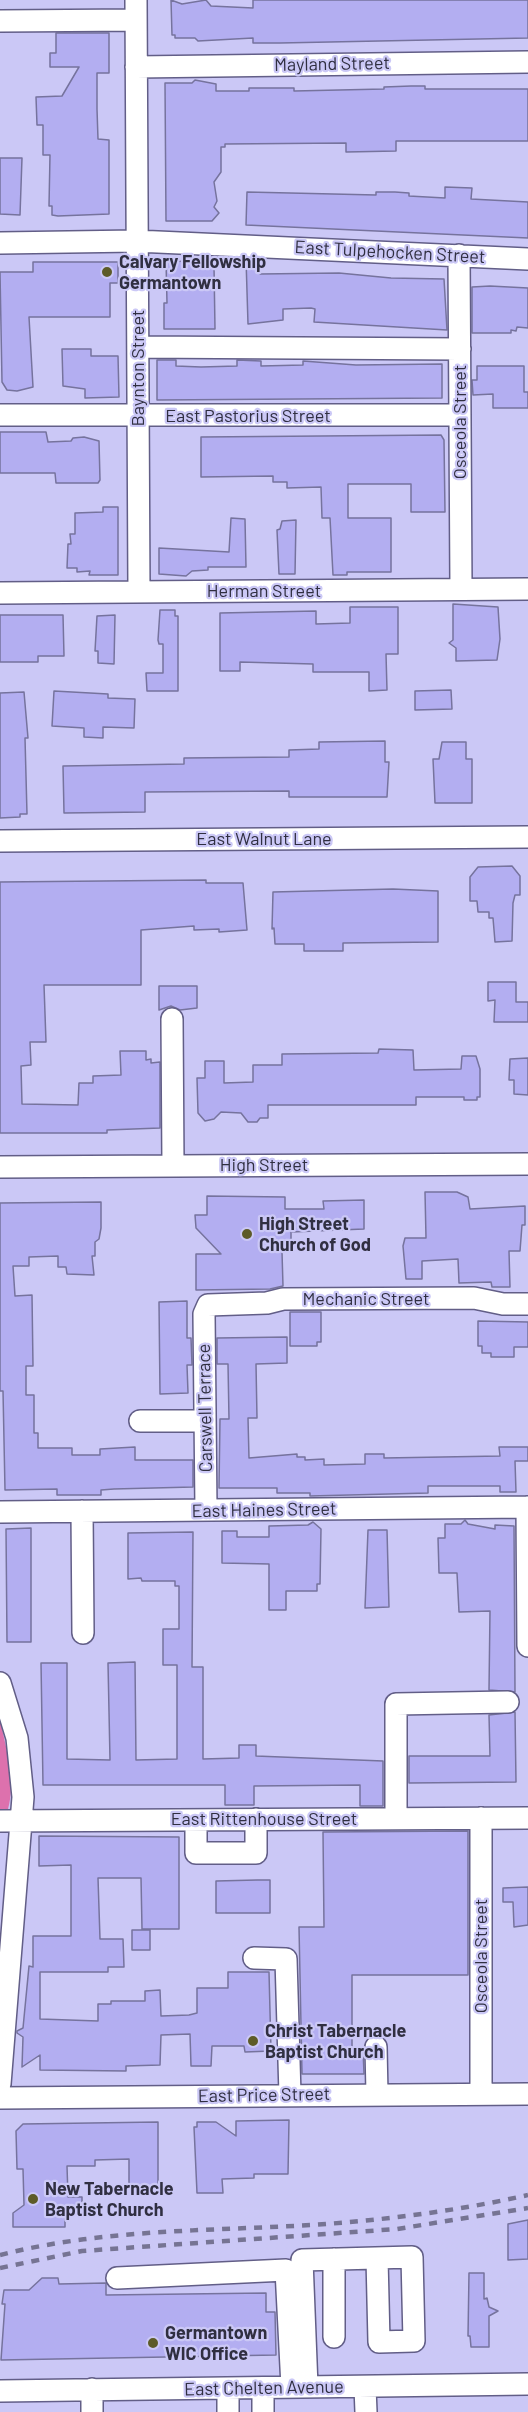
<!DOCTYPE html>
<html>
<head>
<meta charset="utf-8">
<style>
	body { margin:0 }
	canvas { display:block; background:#cbc8f6 }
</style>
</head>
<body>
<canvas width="528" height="2412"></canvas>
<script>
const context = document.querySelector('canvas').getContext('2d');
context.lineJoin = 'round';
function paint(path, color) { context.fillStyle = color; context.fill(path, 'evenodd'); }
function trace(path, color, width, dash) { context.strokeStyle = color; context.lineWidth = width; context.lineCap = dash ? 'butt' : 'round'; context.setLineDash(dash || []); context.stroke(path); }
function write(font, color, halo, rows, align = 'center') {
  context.font = font + ' Barlow,sans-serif'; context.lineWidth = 4.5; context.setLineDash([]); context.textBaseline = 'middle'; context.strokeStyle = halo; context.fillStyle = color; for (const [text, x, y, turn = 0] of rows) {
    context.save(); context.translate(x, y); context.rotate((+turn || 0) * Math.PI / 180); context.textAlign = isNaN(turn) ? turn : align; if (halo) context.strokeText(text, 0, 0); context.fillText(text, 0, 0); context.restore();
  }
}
const green = new Path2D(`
	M0 1720C6 1747 16 1783 8 1809L0 1813Z`);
const building = new Path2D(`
	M171 0 182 4 206 0 211 6 253 8V0H528V38L280 43H253V38L198 41 195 38H175V35H172Z
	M56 33H109V73H97V109L98 139 109 140V214L58 216 52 215V206H49L50 155H43V125H37L36 97 62 96 79 67H50V53H56Z
	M195 80 216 84V91H249V88H294V91L384 89V87L411 86H425V89H528V141H396V151L346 152V143L225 144V147H221V172L214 182 217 201 214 207 219 213 212 221H166L165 83H192Z
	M0 158H22L20 215 0 214Z
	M445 187 472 188 471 199 528 202V238L246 225 247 192 376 195V192H395L409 193V196L445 198Z
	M246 259H260V274L339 273 391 278 444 279 447 330 314 322 315 309 311 308 283 309V320L248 324Z
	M166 261 212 262 214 266 215 329H164V303H167Z
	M33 262H118V283H110V317H29L33 387 17 391 7 390 2 382 0 272H33Z
	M490 286 528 288V328L517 327 516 331 511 330V333H472V287Z
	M62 349H91V356H118L119 397 85 398V389L63 386Z
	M157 360H176V366L201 367 237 366V360L261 361V366L303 365V361L356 365 442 364V398L157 400Z
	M477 366H524V392H528V408H493V394L473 395 472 380H477Z
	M0 432H46L48 442 71 441 73 438 84 437 99 441 100 480 98 483H56L55 473H0Z
	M441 435 444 440 445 512H411V484H348V518H391V572H347V575H333L330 518H322L321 487 287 488V482H273V476L201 477V437Z
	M103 507H118V575H89L90 571 77 572V568H67L68 544H71L70 534H75V513L103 512Z
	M231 518 245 519 246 567H208V570L192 571 186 576 159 574V548L229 552Z
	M296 520 295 574H279L277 530 280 529 282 521Z
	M453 604 498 607 500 639 497 660 456 661V648L449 643 453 640Z
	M350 607H398V654H386L387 690 369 691V672H313V664L240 662V671H220V613L316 611V624L350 623Z
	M160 610H175V616H178V691H147L146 673H163V644H159L158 640Z
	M0 615H63L64 656H38V662H0Z
	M115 615 114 664 98 663V651H95L97 616Z
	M451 690 452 709 415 710V691Z
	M54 691 108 694V698L135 699 134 728 103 727V738L84 737V728L52 726Z
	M24 692 28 738H25L27 814H20V817L0 818V693Z
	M385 741V762H389L387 797H289V791L145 792V812L64 813 63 766 184 764V758L289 757V750L319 749V742Z
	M442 742H466V759H472V803H435L433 759H439Z
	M512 866 520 876V895H515L513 903 512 941 495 942 493 918H489V912H478L477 901H470V877L478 867Z
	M206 880V883H243L247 930 219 932V929L194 930V926L141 930V985H44L46 1042H30L31 1065 21 1066 22 1104 78 1105 79 1083H93V1076L121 1075 120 1051H146V1060L151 1059V1063L160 1062V1128L107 1130V1133H0V882Z
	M393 889 438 891V942L343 943V951H304V944H275L274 928 272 929 273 892Z
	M488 982H516V1002H528V1022H494L495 1000 488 1001Z
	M159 986H197V1008L180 1010 171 1006 159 1010Z
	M379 1049 413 1050 414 1070 461 1069 462 1056H476L480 1069V1097H477V1100H464V1097H416V1105H268V1118H260L257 1122H248L241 1113 221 1112 214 1119 205 1121 198 1113 197 1078H205V1061H224V1083L253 1082V1065H282V1054L378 1053Z
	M528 1058V1095L514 1094V1080H509L510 1059Z
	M425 1192H457L468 1197 470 1209 525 1206V1225H522L520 1251H509L510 1287H492L491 1282 459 1283 458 1259 422 1261V1279H406L403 1246 405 1238H426Z
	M207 1196 285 1197V1209H324L323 1201 364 1200V1229L291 1232V1252H282L283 1286 270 1289 196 1290V1254H221L196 1228 195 1215H207Z
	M101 1202V1228L99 1239 95 1242V1256H92L94 1275 67 1274 66 1267H58V1256L29 1257V1266H13L15 1296 32 1295 33 1366H26V1395H34V1433H38V1448H72V1455H100V1449L135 1447V1460H193V1487L114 1489 101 1490V1495H57V1489L5 1490 3 1391H0V1203Z
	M187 1301V1338H191L192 1365H187L188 1393 160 1394 159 1302Z
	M290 1312H321V1342H317V1346H290Z
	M478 1321 528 1322V1347H514V1357H491V1353H482V1346H478Z
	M287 1337V1363L256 1364 257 1418H248L249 1458 297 1454V1457H305V1460L324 1459V1465L365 1464V1454H384V1458L500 1456 499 1447H528V1461H515L516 1492H500V1486H428V1493L310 1496V1493H277V1488H219L220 1419H229L228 1364H217V1338Z
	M465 1520 468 1524 495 1529V1525L514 1526 515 1692 489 1690 490 1611 459 1612 457 1573H439L438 1538H445V1524H461Z
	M313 1522 321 1529 320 1584H317V1591H286V1610H269V1564L222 1563V1531H237V1537H269V1526L308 1525Z
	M31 1528V1642H7L6 1529Z
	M368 1530H387L389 1607 365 1608Z
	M193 1532 192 1667H203V1759L239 1758V1745H256V1756L383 1761V1806H360V1785L254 1786V1805H225V1785H43L41 1663H67V1759L110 1760 108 1663 135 1662 136 1760 177 1759V1665H163V1629H179V1586H175V1581H142L141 1578 128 1579V1533Z
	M515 1712 516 1782 409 1783V1756H490L489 1715Z
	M468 1831V1975H352V2049H363L364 2074H302L299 1927H324L323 1832Z
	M39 1836 179 1837V1929H142L141 1878H98L100 1939H123L124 1967H108V1972H40V2019L98 2021V2004H111V2001H145V1991L160 1990 161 2016 189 2015 197 2013V1988H228V1972H269L271 2051 245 2052 244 2046H212L211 2066H191L190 2034 161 2035 160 2065 126 2066V2071L40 2070V2055L22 2067 23 2037 17 2033V2031L23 2028 29 1966 33 1967V1936H71V1865L39 1866Z
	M257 1880H270V1913H216V1881Z
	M528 1887V1925L514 1927 513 1902H503V1888Z
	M132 1930H150V1950H132Z
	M289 2120 288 2174H254V2178L222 2179 223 2193H197L194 2127H197V2122H216L236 2136V2121Z
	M158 2122V2189H129V2159L95 2160V2166H67L68 2197H82V2213H65V2227H13V2213L24 2205 23 2169H17L16 2131 23 2124Z
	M528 2220V2259L508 2260V2224Z
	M469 2273H484V2299L487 2298 489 2307 498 2311 489 2316V2347H471L470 2336H468Z
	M42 2278H58L59 2284 106 2283V2295L266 2293V2312H275L276 2355 1 2360 5 2304H2L4 2290H29Z`);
const minor = new Path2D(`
	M136 0 139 591
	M0 21 136 20
	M136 67 528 62
	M0 243 136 241 528 259
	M459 255 461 589
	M138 347 460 349
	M0 415H460
	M0 593 528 589
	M0 841 528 837
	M172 1019 173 1166
	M0 1167 528 1164
	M140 1421H205
	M527 1507 528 1646
	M206 1510 204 1314 208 1305 267 1303 283 1299 474 1298 503 1304H528
	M82 1511 83 1633
	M0 1512 528 1507
	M0 1683 17 1738 23 1797 0 2084
	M396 1818V1704L508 1702
	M481 1818V2094
	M196 1820V1853H256V1819
	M0 1821 528 1818
	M254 1958 286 1959 290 2095
	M376 2047 377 2094
	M0 2098 528 2094
	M334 2259V2337
	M117 2278 286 2270 292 2387
	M307 2387 302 2260 412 2257 414 2341 379 2342 377 2258
	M365 2387 366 2412
	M263 2388V2412
	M0 2391 528 2384
	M92 2412V2389
	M228 2412V2389`);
const rail = new Path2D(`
	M0 2255C102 2229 208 2231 312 2225 385 2220 457 2211 528 2195
	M0 2268 82 2251 397 2229 528 2208`);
const markers = [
	[107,272,6,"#5d5b28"],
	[247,1234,6,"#5d5b28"],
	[253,2041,6,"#5d5b28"],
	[33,2199,6,"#5d5b28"],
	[153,2343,6,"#5d5b28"]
];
const streetNames = [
	["Mayland Street",332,64,-1],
	["East Tulpehocken Street",390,252,3],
	["Baynton Street",138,368,-90],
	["East Pastorius Street",248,416],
	["Osceola Street",460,422,-90],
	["Herman Street",264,591],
	["East Walnut Lane",264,839],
	["High Street",264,1165],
	["Mechanic Street",366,1299],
	["Carswell Terrace",205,1408,-91],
	["East Haines Street",264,1510,-1],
	["East Rittenhouse Street",264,1819],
	["Osceola Street",481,1956,-90],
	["East Price Street",264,2095,-1],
	["East Chelten Avenue",264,2388,-1]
];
const poiNames = [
	["Calvary Fellowship",119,262],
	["Germantown",119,283],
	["High Street",259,1224],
	["Church of God",259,1245],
	["Christ Tabernacle",265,2031],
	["Baptist Church",265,2052],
	["New Tabernacle",45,2189],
	["Baptist Church",45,2210],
	["Germantown",165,2333],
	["WIC Office",165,2354]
];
paint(green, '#dd71ad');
paint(building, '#b3aef1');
trace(building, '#76739d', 1.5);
trace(minor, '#625e87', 24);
trace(minor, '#fff', 21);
trace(rail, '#767493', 4.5, [8, 8]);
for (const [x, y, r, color] of markers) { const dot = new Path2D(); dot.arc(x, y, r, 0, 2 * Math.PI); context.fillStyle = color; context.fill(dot); trace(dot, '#cbc8f6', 2); }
write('18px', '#302f41', '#cbc8f6', streetNames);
write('bold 18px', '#302f41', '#cbc8f6', poiNames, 'left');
</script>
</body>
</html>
